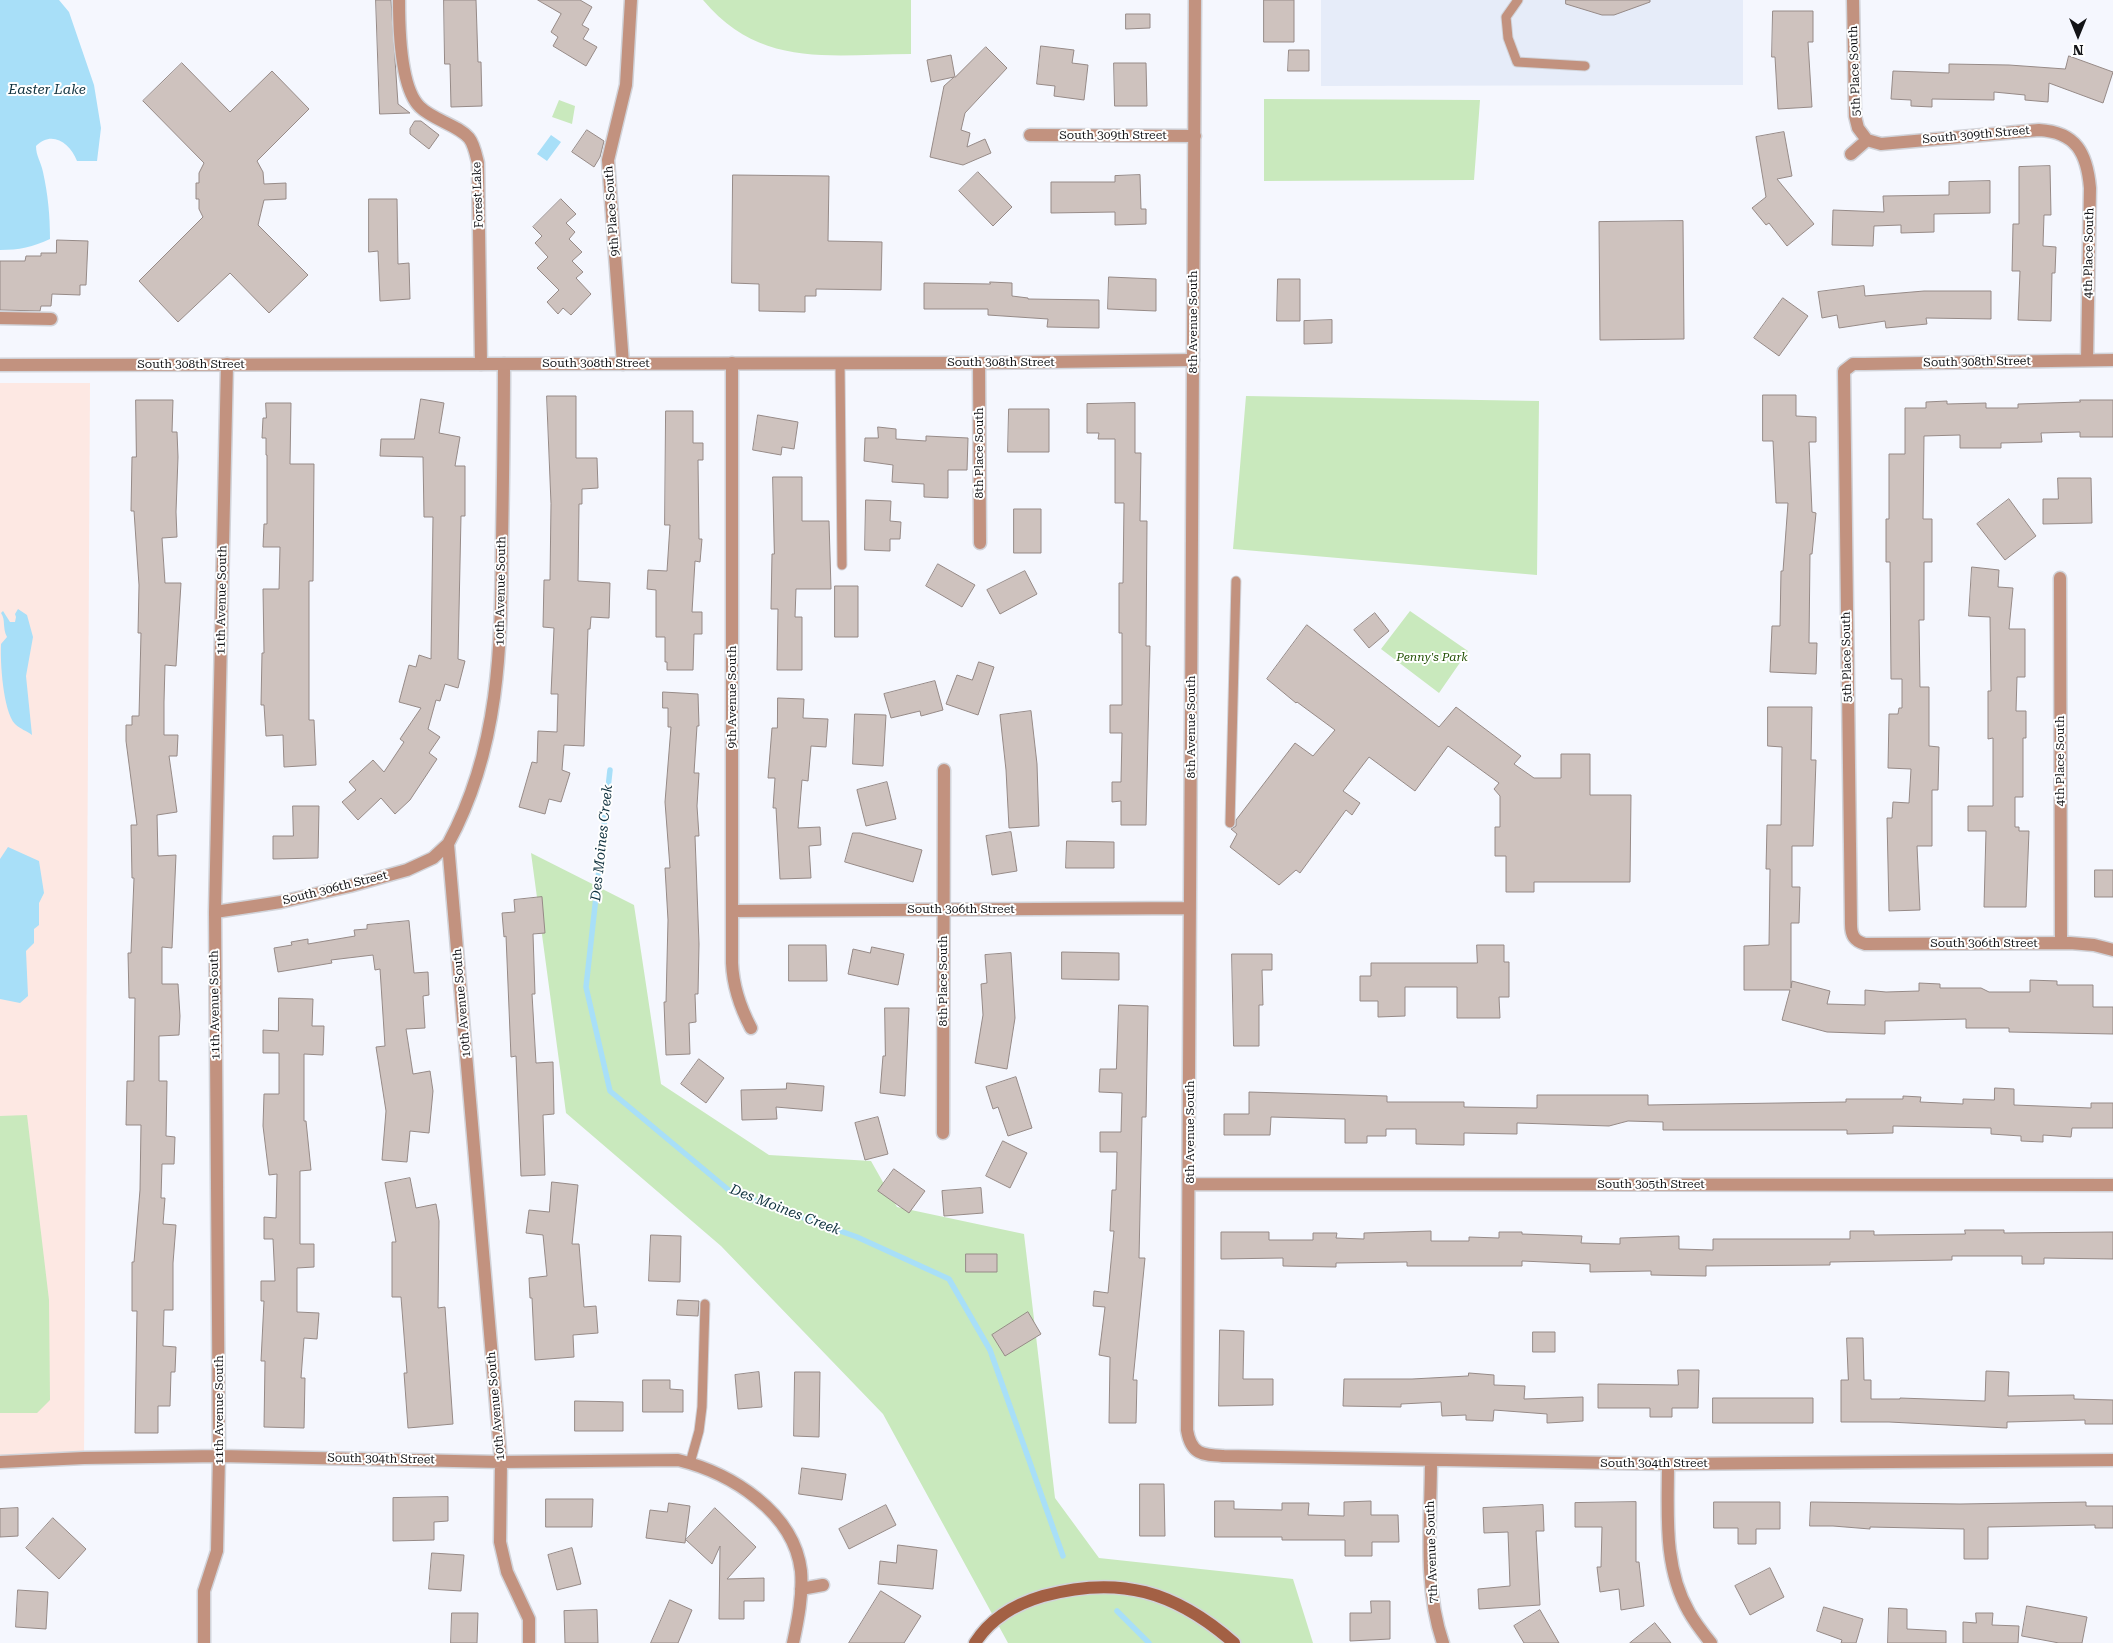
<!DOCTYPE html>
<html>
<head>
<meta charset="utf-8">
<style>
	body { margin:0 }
	#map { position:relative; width:2113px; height:1643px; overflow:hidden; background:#f5f7fe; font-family:"Roboto Serif",serif }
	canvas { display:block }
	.north { position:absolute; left:2053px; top:10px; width:50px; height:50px; -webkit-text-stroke:4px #fff; paint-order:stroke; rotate:180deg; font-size:14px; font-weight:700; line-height:20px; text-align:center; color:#131417 }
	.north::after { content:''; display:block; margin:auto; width:18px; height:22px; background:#131417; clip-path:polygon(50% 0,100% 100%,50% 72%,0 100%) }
</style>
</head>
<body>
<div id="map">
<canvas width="2113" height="1643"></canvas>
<div class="north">N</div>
</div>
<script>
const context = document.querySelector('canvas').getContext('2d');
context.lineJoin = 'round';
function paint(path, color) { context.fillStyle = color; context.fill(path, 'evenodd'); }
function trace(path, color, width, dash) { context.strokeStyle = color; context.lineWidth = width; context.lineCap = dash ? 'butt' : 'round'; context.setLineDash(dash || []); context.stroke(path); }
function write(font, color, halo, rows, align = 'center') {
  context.font = font + ' "Roboto Serif",serif'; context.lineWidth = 4; context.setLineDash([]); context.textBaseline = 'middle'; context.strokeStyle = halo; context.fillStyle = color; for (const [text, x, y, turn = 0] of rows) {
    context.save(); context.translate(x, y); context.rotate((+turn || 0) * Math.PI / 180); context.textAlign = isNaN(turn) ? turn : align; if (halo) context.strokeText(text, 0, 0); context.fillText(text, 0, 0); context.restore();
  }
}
const built = new Path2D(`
	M1321 0H1743V85L1321 86Z`);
const education = new Path2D(`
	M0 383H90L84 1458 0 1462Z`);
const green = new Path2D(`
	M703 0H911V54C830 54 761 69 703 0Z
	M1264 99 1480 100 1474 180 1264 181Z
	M559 100 575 106 572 124 552 117Z
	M1246 396 1539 401 1537 575 1233 549Z
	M1410 611 1468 651 1439 693 1381 649Z
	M531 853 634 905 661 1084 769 1155 871 1161 897 1207 1024 1234 1055 1498 1099 1558 1293 1579 1313 1643H1008L883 1414 721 1246 566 1113Z
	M27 1115 49 1300 50 1400 37 1413H0V1116Z`);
const water = new Path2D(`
	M0 0H59L69 12 94 85 101 128 97 161H77C70 143 52 130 36 146 36 156 41 162 43 172 48 195 50 215 50 239 33 247 19 250 0 250Z
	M551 135 561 142 547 161 537 154Z
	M18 609 27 615 33 637 26 676 32 735C27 731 20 729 15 724 3 711 0 661 1 644L7 637C2 627 6 620 1 613L3 611 10 622H15L16 617 15 614Z
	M8 847 39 861 44 893 39 903V925L34 929V943L26 951 28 996 20 1003 0 999V859Z`);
const stream = new Path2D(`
	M610 770 586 987 610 1091 731 1192 857 1237 949 1279 990 1350 1063 1556
	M1117 1611 1149 1643`);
const building = new Path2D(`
	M376 0H391L398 104 410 113 380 114Z
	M444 0H476L478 62H481L482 106 451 107 450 64H445Z
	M538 0H580L592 7 582 25 589 29 583 39 597 47 586 66 553 46 558 37 551 32 561 14Z
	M1264 0H1294V42H1264Z
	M1566 0H1650V2L1614 15H1602L1566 4Z
	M1773 11H1813V42H1808L1812 107 1778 109 1775 57H1772Z
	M1126 14H1150V28L1126 29Z
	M1041 46 1074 50 1072 63 1088 65 1084 100 1054 96 1055 86 1037 84Z
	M986 47 1007 68 965 113 961 130 970 133 967 147 985 139 991 153 963 165 930 157 944 86 954 77 931 82 927 60 951 55 955 77Z
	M1289 50H1309V71H1288Z
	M2069 56 2113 72 2103 103 2049 83 2048 102 2025 100V95L1994 92V100L1932 99V107L1911 106V100L1891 99 1893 71 1949 73V64L2009 65 2065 69Z
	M182 63 230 112 272 71 309 109 257 161 263 172 264 184 286 183V199L264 200 258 225 308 275 269 313 230 273 178 322 139 281 203 217 199 209V199H196V183H199V173L204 163 143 101Z
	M1114 63H1146L1147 106H1115Z
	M415 121H421L439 135 429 149 410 134V129Z
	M587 130 604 141 600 157 594 167 572 152Z
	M1784 132 1792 176 1777 179 1814 224 1787 246 1769 223 1766 225 1752 208 1766 197 1756 137Z
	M2050 166 2051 215H2044L2043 246 2056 247 2055 273H2052L2051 321 2018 320 2020 271H2012L2013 224H2019V167Z
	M978 172 1012 207 993 226 959 191Z
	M733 175 829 176 828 241 882 242 881 290 816 289V296H805V312L759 311V284L732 283Z
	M1140 175 1141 209H1146V224L1115 225V212L1051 213V182H1115V176Z
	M1990 181V213L1934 214V232L1901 233V225L1874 226 1873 246 1832 245 1833 210 1884 212 1883 196 1949 195V182Z
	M369 199H397L398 264 409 263 410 299 380 301 378 251 369 252Z
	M561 199 576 214 566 223 575 232 569 239 582 252 572 261 583 272 576 278 591 294 571 315 563 308 558 314 547 302 559 290 537 268 548 257 535 243 542 236 533 227Z
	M1683 221 1684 339 1600 340 1599 222Z
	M57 240 88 241 86 285H80V295L52 294 51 306H41L40 311 0 310V261H25L26 256H41V253H56Z
	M1109 277 1156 279V311L1108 309Z
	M1278 279H1300V321H1277Z
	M990 282 1012 283V296L1028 298V299L1099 300V328L1047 327 1048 319 988 315V309H924V283L990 284Z
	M1864 286 1865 296 1924 291H1991V319L1926 318 1927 324 1886 328 1885 321 1839 328 1837 315 1822 318 1818 292Z
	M1783 298 1808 316 1779 356 1754 338Z
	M1332 320V343L1304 344V321Z
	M1763 395H1796V416L1816 417V442H1809L1812 512 1816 513 1812 554H1810L1809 643H1817L1816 674 1770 672 1772 626H1780L1781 571H1783L1788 503H1776L1773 441H1763Z
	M547 396H576V458H597L598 488 582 489V504H579L578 581 610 583 609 618 591 617 590 629H588L584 746 564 745 562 770 570 773 561 802 549 799 545 814 519 807 532 762 537 763 538 731 557 732 558 694H551L554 628 543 627 544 580H550L551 504Z
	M421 399 444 403 439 433 460 437 455 466H465V516H461L458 659 465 661 458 688 445 684 440 701 436 700 428 729 440 737 429 753 437 759 410 800 395 814 381 798 358 820 342 802 356 790 349 782 373 760 384 772 404 742 400 739 421 708 399 702 409 665 416 667 419 655 431 659 433 517H424L423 457 380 456 381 439H414Z
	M136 400H173L172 432H177L178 457 176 512 177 537 162 538 165 583H181L176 666 165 665 164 702V735H178L177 756H169L177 812 157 815 158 856 176 855 172 948 162 947V984H178L180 1016 179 1035 159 1036V1081H167L166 1136 175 1137 174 1164H162L161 1198H165L163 1224 176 1225 173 1263V1310H164L163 1346 176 1347 175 1372H171L170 1406H158V1433H135L137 1311H132V1262H134L140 1190 141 1125H126L127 1081H134L135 998H129L128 953H131L134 878H132L131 825H137L126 741V725H132V716H139L141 633H138L139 585 134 511H131L132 457H136Z
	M2080 400H2113V437H2080V432L2041 433 2042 442 2001 443V448H1960V435L1924 436 1923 519H1932V562H1924V620H1919L1920 687H1929V746L1939 747 1938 790H1932V846H1917L1920 910 1889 911 1887 818H1892L1893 802 1909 803 1911 769 1888 768 1889 714H1898L1899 708H1902V679H1891L1890 562H1886V519H1889V454H1905V408H1926V402L1947 401V404L1986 403V408H2018V404L2080 402Z
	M266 403H291L290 464H314L313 581H309V720H314L316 765 284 767 283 735 266 736 264 705H261L262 653H264L263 589H279L280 547H263L264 524H267V455H266V438H262L263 418H266Z
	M1135 403V453H1141L1140 521H1147L1146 646H1150L1146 825H1121V801L1112 802V782H1121L1122 733H1110V705H1122V633H1119V583H1123L1124 503H1115V439H1098L1099 433H1087V404Z
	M1009 409H1049V452H1008Z
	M666 411H693V443H703V460H698L699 539H702L700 562 695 561 692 612H702V634H694L693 670H667V662H665V637H656V590L647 589 648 570 667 571 670 525H665Z
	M758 415 798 422 794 449 782 447 781 455 753 450Z
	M878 427 896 429V439L926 441V436L968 438 967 470H948V498L924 497V484L892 482 893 465 864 461 865 438H878Z
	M773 477H802V521H829L831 589H796L795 617H802V670H777L778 609H771L772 554H774Z
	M2058 478H2091L2092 523 2043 524V499H2058Z
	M2009 499 2036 536 2005 560 1977 524Z
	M866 500 891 501 890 521 901 522 900 539H890V551L865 550Z
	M1014 509H1041V553H1014Z
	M938 564 975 585 962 607 926 586Z
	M1972 567 1999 570 1998 587 2013 588 2009 629H2025V677H2017L2016 711H2026V738H2023V797H2015V827H2019V831H2029L2026 907H1984L1986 831H1968V806H1993V738L1988 739V691H1991L1990 617 1969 616Z
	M1025 571 1037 594 1000 614 987 590Z
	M835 586H858V637H835Z
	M1375 613 1389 631 1369 648 1354 630Z
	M1307 625 1439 727 1456 707 1521 756 1514 764 1534 778H1561V754H1590V795H1631L1630 882H1534V892H1506V856H1495V827H1500V796L1494 789 1499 783 1448 746 1415 791 1369 757 1343 791 1360 803 1352 815 1346 810 1300 873 1296 870 1279 885 1230 847 1237 834 1231 829 1236 826V820L1295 743 1313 756 1335 730 1297 702 1296 703 1267 679Z
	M979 662 994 667 978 715 946 704 957 675 972 680Z
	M935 681 943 710 921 716 920 711 891 718 884 694Z
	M663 692 698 694 699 726H697L694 773H699L697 806 699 836H695L699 944 698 994H695L696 1022 689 1023 690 1054 666 1055 664 1002H666L668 920 665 868H670L665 802 671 727H668V708H663Z
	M778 698 804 699 803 718 828 719 826 747 811 746 808 781 802 780 798 828 820 827 821 845 809 846 811 878 780 879 776 808H773L775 778H768L772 728H777Z
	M1768 707H1812L1811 760H1816L1813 846H1792V887H1800L1799 923H1791V988L1792 981 1830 991 1827 1004 1865 1005V990L1886 992 1919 991V983L1940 984V988H1981L1989 992H2030V980L2057 981V985H2093V1007H2113V1034L2009 1032V1028H1966V1019L1885 1021V1034L1827 1032 1782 1020 1790 990H1744V946L1769 945 1770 869H1766L1767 825H1781L1782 747 1768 746Z
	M1031 711 1037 764 1039 826 1009 828 1006 770 1000 715Z
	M855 714 886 715 883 766 853 764Z
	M887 782 896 819 866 826 857 790Z
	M293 806H319L318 858 273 859V836H293Z
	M1011 832 1017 871 992 875 986 836Z
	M853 833H860L922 850 913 882 845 862Z
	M1067 841 1114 842V868H1066Z
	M2095 870H2113V897H2095Z
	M542 897 545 933 533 934 535 994H532L536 1063 553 1062 554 1114 543 1115 545 1175 521 1176 516 1056 511 1057 506 936 504 937 502 913 515 912 514 900Z
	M409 921 414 973 428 972 429 995 423 996 425 1028 406 1029 413 1074 430 1071 433 1091 429 1133 410 1131 407 1162 382 1160 386 1111 376 1047 385 1046 380 969 375 970 373 955 331 960 332 963 278 972 274 948 292 945 291 942 308 939V944L355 936 354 930 367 929V925Z
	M789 945H826L827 981H789Z
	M1477 945H1504V962H1509V997H1499L1500 1018H1457V987H1405V1016L1378 1017V1001H1360V976H1371V963H1477Z
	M872 947 904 954 898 985 848 974 853 949 870 953Z
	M1062 952 1119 953V980L1062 979Z
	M1011 953 1015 1018 1007 1069 975 1063 983 1015 981 984 987 983 985 955Z
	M1232 954H1272V970H1262L1263 1005H1259V1046H1234Z
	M279 998 313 999 312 1026H324L323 1055 304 1054V1121H306L311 1170 300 1171V1244H314V1267L297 1268V1312L319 1313 317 1339 304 1338 301 1378H305L304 1428 264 1427 265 1361H261L264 1301H261V1281H275L273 1239H264V1217L276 1218 277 1174 269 1175 263 1126 264 1094H279V1053H263V1030L278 1031Z
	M1119 1005 1148 1006 1146 1117H1142L1139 1258H1145L1133 1380H1137L1136 1423H1109L1110 1357 1099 1355 1105 1307 1093 1306 1094 1291 1108 1293 1114 1231H1110L1112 1190H1116L1117 1152H1100V1132H1121L1122 1093 1099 1092 1100 1069H1116Z
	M885 1008H909L905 1096 880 1093 883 1056H885Z
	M699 1059 724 1078 706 1103 681 1084Z
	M1016 1077 1032 1128 1008 1136 998 1107 993 1109 986 1087Z
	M787 1083 824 1086 822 1111 776 1107 777 1119 742 1120 741 1090 786 1089Z
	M1995 1088 2014 1089V1105L2091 1108V1103H2113V1128H2072L2071 1137 2043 1135V1142L2021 1141V1136L1991 1134V1128L1893 1126V1133L1847 1134V1130H1663V1122L1628 1121 1609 1126 1517 1123V1134L1464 1133V1145L1416 1144V1129H1386V1136H1367V1143H1345V1119L1271 1117 1270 1135H1224V1114H1249V1092L1387 1096V1102H1464V1107L1537 1108V1095H1648V1105L1846 1102V1099H1903V1096L1921 1097 1920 1102 1963 1104V1099L1994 1100Z
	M878 1117 888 1154 865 1160 855 1123Z
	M1003 1141 1027 1153 1010 1188 986 1176Z
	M894 1169 925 1191 909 1213 878 1191Z
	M410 1178 416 1208 436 1204 439 1221 438 1308 445 1307 453 1424 408 1428 404 1373H407L401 1297H392V1242H396L385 1183Z
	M552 1182 578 1185 572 1244H579L584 1307 596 1306 598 1333 573 1335 574 1357 535 1360 532 1298H530L529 1278 547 1276 543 1235 526 1233 529 1210 549 1212Z
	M981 1188 983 1213 944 1216 942 1191Z
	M1965 1230H2004V1233L2113 1232V1259L2044 1258V1264H2022V1256H1952V1260L1830 1262V1265L1706 1266V1276L1651 1275V1271L1590 1272V1264L1522 1261V1266H1407V1262L1336 1263V1267L1283 1266V1258L1221 1259V1232H1269V1240H1313V1233H1337L1336 1238 1364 1239V1233L1431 1231V1241H1469V1237L1499 1238V1232H1522V1234L1582 1236 1581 1243 1620 1244V1238L1679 1236V1249L1713 1250V1239H1850V1231H1874V1235L1965 1234Z
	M651 1235 681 1236 680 1282 649 1281Z
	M966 1254H997V1272H966Z
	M678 1300 699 1301 698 1316 677 1315Z
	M1028 1312 1041 1334 1005 1356 992 1335Z
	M1220 1330 1244 1331 1243 1379H1273V1405L1219 1406Z
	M1533 1332H1555V1352H1533Z
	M1847 1338H1863L1864 1380H1871V1399H1900V1398L1985 1401 1986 1371 2009 1372 2008 1396 2074 1395V1399L2113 1400V1424H2085V1420L2007 1422V1428L1889 1422H1841V1380H1848Z
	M1678 1370H1699L1698 1408H1672V1417H1650V1408H1598V1384L1678 1385Z
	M759 1372 762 1407 738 1409 735 1375Z
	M795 1372H820L819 1437 794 1436Z
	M1469 1373 1494 1375V1385L1525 1386 1524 1399 1583 1397V1421L1547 1423V1414L1494 1410 1493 1421 1466 1420V1415L1442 1416 1441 1402 1401 1404V1407L1343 1406 1344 1379H1412L1468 1376Z
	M643 1380H670V1389L683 1390V1412H643Z
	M1713 1398H1813V1423H1713Z
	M575 1401 623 1402V1431H575Z
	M802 1468 846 1474 842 1500 799 1494Z
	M1140 1484H1164L1165 1536H1140Z
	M448 1497V1521L434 1522V1540L393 1541V1498Z
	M546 1499H593L592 1527H546Z
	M1215 1501H1234V1509L1282 1510V1503H1309L1308 1515 1344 1516V1502L1371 1501V1515H1398L1399 1542H1372V1556H1345V1540H1282V1537H1215Z
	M1636 1502V1562H1639L1644 1606 1621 1610 1619 1589 1600 1592 1597 1567H1601L1602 1527H1575V1503Z
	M1714 1502H1780V1529H1756V1544H1738V1528H1714Z
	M1811 1502 1960 1504 2086 1502V1506H2113V1528H2095V1525L1988 1527V1559H1964V1529L1870 1527V1529L1833 1526H1810Z
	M669 1503 690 1506 685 1543 646 1538 650 1510 667 1512Z
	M886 1505 896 1525 849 1549 839 1529Z
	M1543 1505 1544 1531H1536L1540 1605 1479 1609 1478 1589 1510 1586 1508 1532 1484 1533 1483 1508Z
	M18 1508V1536L0 1537V1509Z
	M715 1508 756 1547 727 1579 764 1578V1601H744V1619H719L720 1546 712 1564 686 1540Z
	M53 1518 86 1549 59 1579 26 1548Z
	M898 1545 937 1550 933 1589 878 1584 880 1561 896 1563Z
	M572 1548 581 1584 557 1590 548 1555Z
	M432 1553 464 1555 461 1591 429 1589Z
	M1770 1568 1784 1597 1750 1615 1735 1586Z
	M18 1590 48 1592 46 1629 16 1627Z
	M881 1591 921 1616 904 1643H849Z
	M670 1600 692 1610 678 1643H651Z
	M1371 1601H1390V1639L1350 1641V1613H1371Z
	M2027 1606 2087 1617 2082 1643H2059L2022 1636Z
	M1824 1607 1863 1619 1856 1643H1841L1842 1640 1817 1631Z
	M1889 1608 1907 1609V1629L1946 1631V1643H1888Z
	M597 1610 598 1643H565L564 1611Z
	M1540 1610 1559 1643H1524L1514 1626Z
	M452 1613H478L477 1643H451Z
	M1976 1613H1993L1992 1625 2019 1626 2018 1643H1963V1622L1976 1623Z
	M1655 1623 1671 1643H1630Z`);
const service = new Path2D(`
	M1518 0 1506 17 1508 38 1517 62 1585 66
	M840 363 842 565
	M1230 823 1236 581
	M690 1463 699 1431 702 1407 705 1304`);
const minor = new Path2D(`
	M399 0C399 27 400 88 420 107 433 120 458 125 469 138 474 144 476 155 478 163L481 364
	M1195 0 1187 1430C1191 1455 1203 1455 1224 1456L1668 1464 2113 1460
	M1853 0 1855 116 1858 128 1867 140
	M1030 135 1195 136
	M1867 140 1881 144 2039 130C2076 132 2087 153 2090 188L2087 360
	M1851 154 1867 140
	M0 318 51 319
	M2113 360 1864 364H1853L1844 371 1851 924C1851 935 1854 941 1865 944L2070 943 2094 945 2113 950
	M732 363V963C733 987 740 1007 751 1028
	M979 363 980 543
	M504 364C504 423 503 482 502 542 501 648 500 748 448 844L501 1462 500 1542 507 1572 529 1619V1643
	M623 364 608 160 626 85 631 0
	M2060 578 2061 943
	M732 911 1190 908
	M215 912 281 902 350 886 407 870 433 858 448 844
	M943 1133 944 770
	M1189 1184 2113 1185
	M1431 1460C1431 1519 1423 1586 1443 1643
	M0 1462 84 1458 219 1456 501 1462 678 1460C731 1473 794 1512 801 1571 803 1595 798 1620 793 1643
	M1668 1464C1668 1513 1663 1567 1689 1612 1695 1623 1703 1633 1711 1643
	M801 1589 823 1585
	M204 1643V1591L217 1551 219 1456 215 912 227 364`);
const tertiary = new Path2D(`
	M0 365 979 363 1193 360`);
const secondary = new Path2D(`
	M975 1643C990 1619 1016 1604 1043 1596 1119 1575 1175 1591 1234 1643`);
const streetNames = [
	["5th Place South",1855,71,-92],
	["South 309th Street",1113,135],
	["South 309th Street",1976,135,-5],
	["Forest Lake",478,195,-92],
	["9th Place South",612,211,-94],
	["4th Place South",2089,253,-89],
	["8th Avenue South",1193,322,-90],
	["South 308th Street",1001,362],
	["South 308th Street",1977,362,-1],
	["South 308th Street",596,363],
	["South 308th Street",191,364],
	["8th Place South",979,453,-90],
	["10th Avenue South",501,591,-89],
	["11th Avenue South",222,600,-89],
	["5th Place South",1847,657,-91],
	["9th Avenue South",732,697,-90],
	["8th Avenue South",1191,727,-90],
	["4th Place South",2060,761,-90],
	["South 306th Street",335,888,-14],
	["South 306th Street",961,909],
	["South 306th Street",1984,943],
	["8th Place South",943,981,-90],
	["10th Avenue South",462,1003,-95],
	["11th Avenue South",215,1005,-91],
	["8th Avenue South",1190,1132,-90],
	["South 305th Street",1651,1184],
	["10th Avenue South",496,1406,-95],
	["11th Avenue South",219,1410,-90],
	["South 304th Street",381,1459,1],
	["South 304th Street",1654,1463],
	["7th Avenue South",1432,1552,-92]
];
const parkNames = [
	["Penny's Park",1432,657]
];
const waterNames = [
	["Easter Lake",47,90],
	["Des Moines Creek",602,843,-84],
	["Des Moines Creek",785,1210,21]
];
paint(built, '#e6ecf9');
paint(education, '#fde8e3');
paint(green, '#c9e9bd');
paint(water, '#a8dff8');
trace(stream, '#a8dff8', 5.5);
paint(building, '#cec2be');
trace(building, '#968a87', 1);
trace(service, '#d1d3d9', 11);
trace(minor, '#d1d3d9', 15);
trace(tertiary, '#d1d3d9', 15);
trace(secondary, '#d1d3d9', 15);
trace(service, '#c2927f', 9);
trace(minor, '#c2927f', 12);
trace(tertiary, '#c2927f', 12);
trace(secondary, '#a36044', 12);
write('12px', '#131417', '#fff', streetNames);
write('italic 12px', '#235104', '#fff', parkNames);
write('italic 14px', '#0f313e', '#fff', waterNames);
</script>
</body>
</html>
